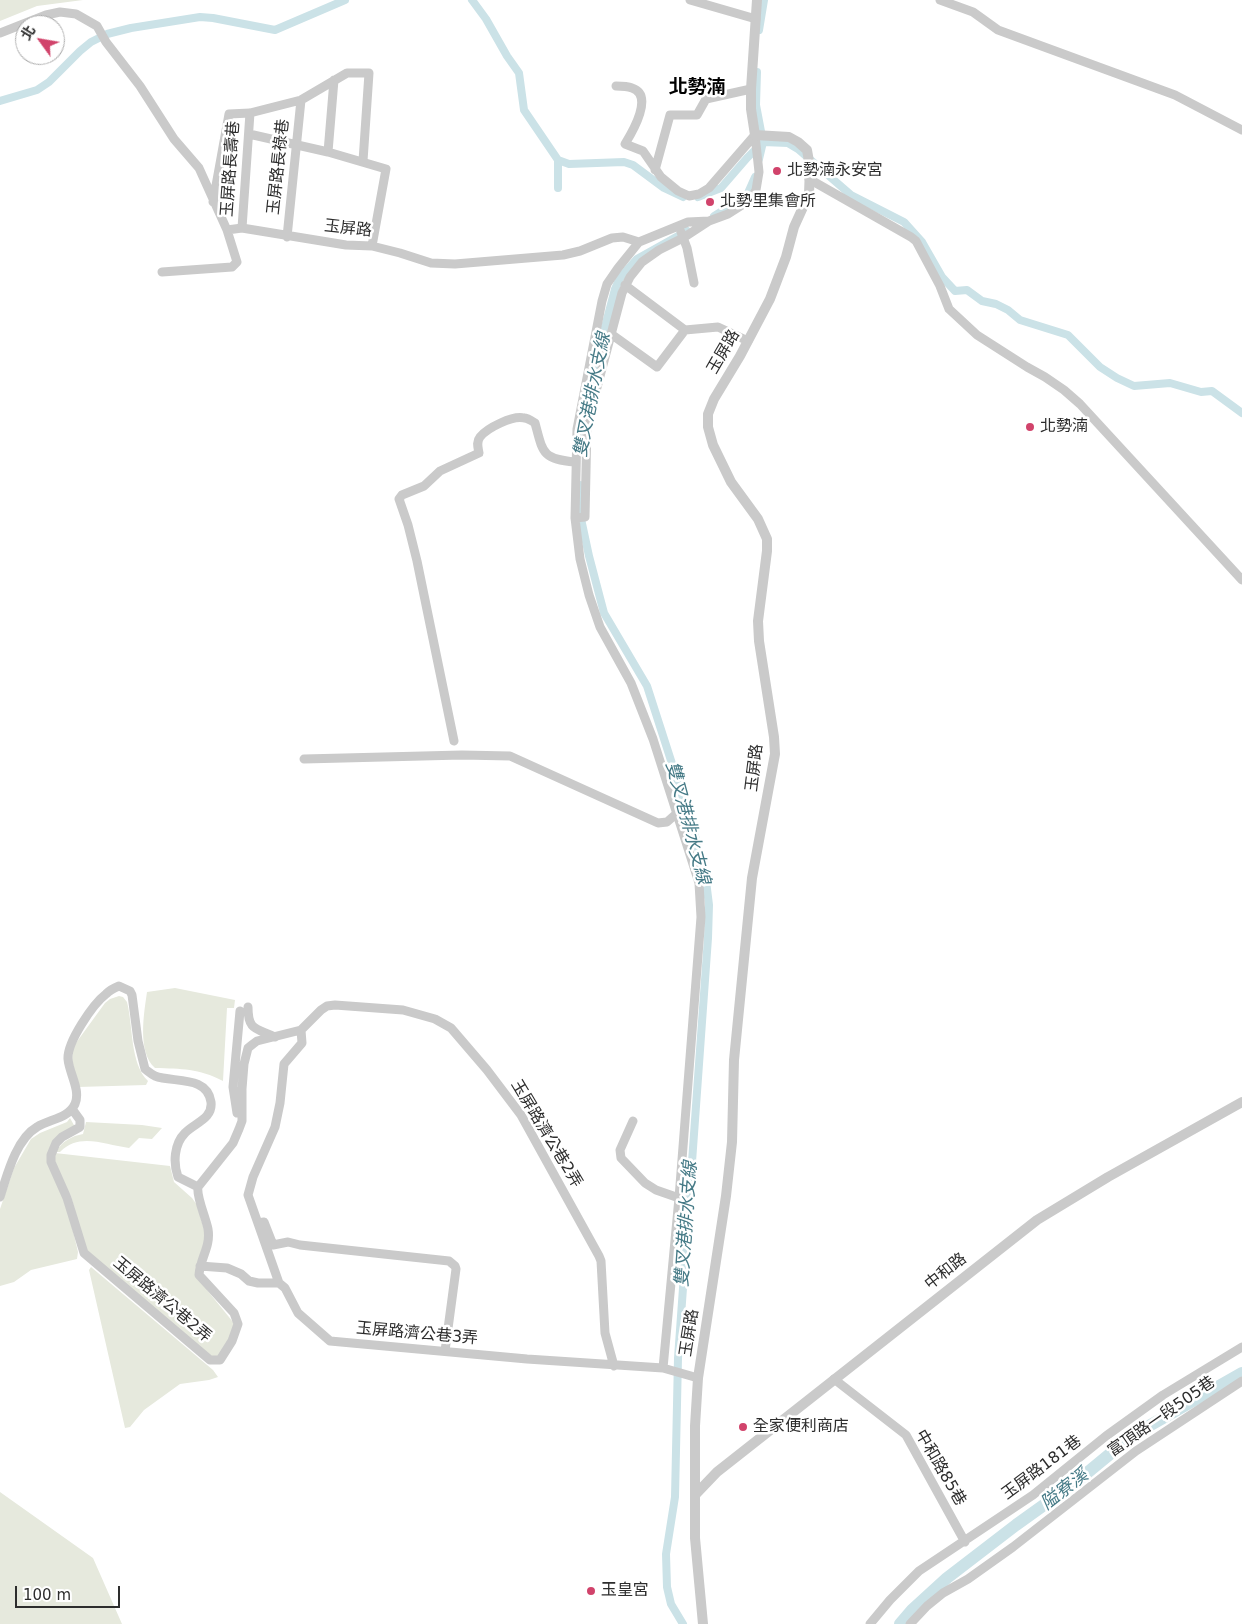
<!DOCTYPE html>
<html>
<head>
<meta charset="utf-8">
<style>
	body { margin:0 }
	#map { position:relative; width:1242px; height:1624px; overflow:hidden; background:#fff; font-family:"DejaVu Sans","Noto Sans TC",sans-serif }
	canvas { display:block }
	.north { position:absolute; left:15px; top:15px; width:50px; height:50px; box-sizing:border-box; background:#fff; border:1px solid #ababab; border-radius:50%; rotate:302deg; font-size:14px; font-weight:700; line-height:20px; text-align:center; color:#2d2d2d }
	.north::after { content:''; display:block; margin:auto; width:18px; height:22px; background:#d1436b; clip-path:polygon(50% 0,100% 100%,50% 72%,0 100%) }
	.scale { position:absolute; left:15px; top:1586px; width:105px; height:22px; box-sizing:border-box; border:2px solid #2d2d2d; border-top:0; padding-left:6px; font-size:15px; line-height:18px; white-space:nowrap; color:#2d2d2d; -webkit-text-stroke:4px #fff; paint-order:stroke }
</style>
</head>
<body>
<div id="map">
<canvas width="1242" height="1624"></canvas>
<div class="north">北</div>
<div class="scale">100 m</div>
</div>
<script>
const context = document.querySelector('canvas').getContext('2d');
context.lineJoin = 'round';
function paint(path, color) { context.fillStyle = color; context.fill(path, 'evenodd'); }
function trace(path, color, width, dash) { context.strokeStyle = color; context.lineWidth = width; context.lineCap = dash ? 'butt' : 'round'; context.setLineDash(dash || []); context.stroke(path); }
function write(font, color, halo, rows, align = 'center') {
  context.font = font + ' "DejaVu Sans","Noto Sans TC",sans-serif'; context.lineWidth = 5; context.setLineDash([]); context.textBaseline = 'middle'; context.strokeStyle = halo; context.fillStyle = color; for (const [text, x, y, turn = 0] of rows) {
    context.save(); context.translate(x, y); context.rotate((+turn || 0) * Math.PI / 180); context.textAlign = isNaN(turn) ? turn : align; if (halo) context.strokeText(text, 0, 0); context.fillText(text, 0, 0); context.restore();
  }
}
const green = new Path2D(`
	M0 0H83L37 6 0 21Z
	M175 988 235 1000 234 1008H227L223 1081C198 1068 182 1069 155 1068 137 1052 144 1013 147 992Z
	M119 996 123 997 127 1002C133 1025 130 1064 148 1081L146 1085 78 1087 72 1060 73 1047 105 1003 110 999Z
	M70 1118 75 1127 50 1149 66 1201 78 1252 77 1259 31 1270 14 1282 0 1286V1209L14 1168 31 1139 40 1133 67 1122Z
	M86 1122 142 1125 162 1128 152 1139 139 1138 129 1148C104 1145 80 1132 60 1152H56C62 1141 72 1136 83 1134Z
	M55 1153 170 1166 174 1182 192 1198 197 1205 206 1237 200 1262 207 1290 233 1322 235 1328 220 1357 213 1360 87 1254 71 1196 54 1167Z
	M91 1267 213 1370 218 1377 209 1380 180 1384 144 1410 130 1427 125 1428 89 1270Z
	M0 1492 93 1558 122 1624H0Z`);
const canal = new Path2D(`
	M472 0 486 19 507 56 519 73 524 110 558 160V188
	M759 30 764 0
	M757 72 756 105 763 142 759 159
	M0 101 37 90 49 82 80 51 91 42 107 34 131 28 200 17 213 18 275 30 345 0
	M558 160 569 164 624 162 633 165 664 188 683 197
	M698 197 721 188 747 158 763 142 788 143 798 149 851 195 904 222 922 242 942 277 955 291 967 290 982 301 996 304 1008 310 1020 320 1068 335 1100 367 1117 378 1134 386 1170 383 1201 392 1212 391 1242 413
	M714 216 747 195 755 177
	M588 397 601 342 615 289 620 278 637 259 687 231
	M580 441 584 416
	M580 485V514L589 556 604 613 647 686 694 832 706 881 709 905 708 938 678 1358 675 1497 666 1554 667 1587 671 1604 683 1624`);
const river = new Path2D(`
	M900 1624 912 1610 947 1578 1016 1525 1076 1482 1133 1435 1242 1373`);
const minor = new Path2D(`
	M690 0 756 19
	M940 0 973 12 998 30 1175 95 1242 130
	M0 33 46 15 60 12 76 14 97 26 106 42 140 86 174 139 199 168 227 230 237 262 232 267 162 272
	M616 86C621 86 627 86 632 88 654 95 633 131 625 144L643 151 661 177 678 191 689 196 699 194 709 188 755 135
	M249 134 328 152 386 169 372 246
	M328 152 334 80
	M655 170 670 115H697L706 99 751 89
	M809 179 911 237 916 241 940 286 949 309 977 335 1027 367 1045 377 1064 390 1080 404 1242 580
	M213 202 229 114 250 113 301 100 347 73H369L363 161
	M242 228 250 113
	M227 230 242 228 346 245 372 246 400 253 431 263 455 264 563 255 580 251 612 238 623 237 639 242
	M681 232 687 248 694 283
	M287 237 301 100
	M625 285 685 330
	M611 334 657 367 685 330 718 327 748 341
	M575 518 585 517 587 425 622 293 630 277 642 262 659 250 683 238 709 221
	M454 741 417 561 408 525 399 499 402 495 424 486 440 471 479 453C478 447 476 442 480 437 487 428 513 415 524 418 528 418 532 421 535 423 543 453 542 459 575 462
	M304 759 462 755 510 756 658 823 667 822 676 814
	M248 1007C248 1031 256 1028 275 1037
	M72 1109 80 1120V1127L62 1137 56 1143 51 1155V1162L67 1198 84 1253 210 1360H220L232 1341 238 1324 234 1313 199 1275C200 1258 211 1247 208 1229 206 1218 196 1196 198 1187L233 1143 239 1129 242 1121V1089L244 1064 248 1048 253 1044 257 1041 301 1030 321 1010 327 1006 335 1005 403 1010 435 1019 451 1028 487 1070 521 1115 599 1256 601 1261 605 1333 614 1366
	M237 1113 233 1087 240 1011
	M633 1121 620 1150 621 1158 645 1183 656 1190 679 1198
	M0 1197C7 1175 16 1139 37 1127 49 1119 68 1119 75 1104 81 1090 69 1073 68 1059 67 1042 93 1004 106 994 110 990 114 988 119 986L130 991 132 995 138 1041 145 1069C149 1072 151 1074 155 1076 173 1083 207 1075 211 1102 213 1119 194 1123 185 1133 174 1144 173 1163 178 1177L198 1187
	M258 1223 264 1222 273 1245 288 1242 300 1245 449 1261 455 1266 456 1269 445 1351
	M200 1266 227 1268 241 1274 249 1281 258 1283H279L285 1288 298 1313 330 1341 527 1359 663 1368
	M279 1283 248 1195 253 1177 275 1127 280 1103 284 1064 302 1043 301 1030
	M698 1378 663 1368 679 1198 701 917 699 883 653 739 631 683 600 627 589 595 580 559 575 518 577 429 602 301 607 284 618 268 639 242 688 222 709 221 728 214 750 200 756 190 759 172 755 135
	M834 1379 906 1435 965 1542
	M870 1624 890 1600 919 1571 1033 1495 1106 1436 1163 1395 1242 1347
	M910 1624 927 1606 943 1593 968 1579 1013 1547 1136 1451 1242 1381`);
const tertiary = new Path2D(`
	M695 1495 717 1472 1037 1220 1108 1177 1242 1102
	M703 1624 695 1538V1426L698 1378 726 1196 732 1142 734 1060 752 878 775 754 774 737 759 641 758 621 767 551V539L758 519 731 482 713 445 708 427V414L714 399 740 356 770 299 786 257 794 227 809 194 810 167 807 150 798 142 789 137 755 135 751 109V89L757 0`);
const markers = [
	[777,171,5,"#d1436b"],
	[710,202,5,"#d1436b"],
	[1030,427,5,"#d1436b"],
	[743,1427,5,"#d1436b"],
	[591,1591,5,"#d1436b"]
];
const streetNames = [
	["玉屏路長祿巷",279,167,-84],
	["玉屏路長壽巷",231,169,-86],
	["玉屏路",348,229,6],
	["玉屏路",724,352,-60],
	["玉屏路",755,768,-83],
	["玉屏路濟公巷2弄",546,1134,59],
	["中和路",946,1272,-38],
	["玉屏路濟公巷2弄",162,1300,40],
	["玉屏路",690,1333,-81],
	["玉屏路濟公巷3弄",417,1334,5],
	["富頂路一段505巷",1162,1417,-35],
	["中和路85巷",940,1468,60],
	["玉屏路181巷",1042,1468,-37]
];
const poiNames = [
	["北勢湳永安宮",787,171],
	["北勢里集會所",720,202],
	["北勢湳",1040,427],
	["全家便利商店",753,1427],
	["玉皇宮",601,1591]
];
const waterNames = [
	["雙叉港排水支線",593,395,-79],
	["雙叉港排水支線",687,823,75],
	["雙叉港排水支線",687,1224,-86],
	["隘寮溪",1065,1490,-38]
];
const quarterNames = [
	["北勢湳",697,88]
];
paint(green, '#e6e9dd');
trace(canal, '#cbe2e7', 8);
trace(river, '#cbe2e7', 12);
trace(minor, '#cacaca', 9);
trace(tertiary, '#cacaca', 10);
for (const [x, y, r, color] of markers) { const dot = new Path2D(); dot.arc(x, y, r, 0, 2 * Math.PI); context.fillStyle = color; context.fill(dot); trace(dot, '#fff', 2); }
write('16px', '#2d2d2d', '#fff', streetNames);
write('16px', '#2d2d2d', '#fff', poiNames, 'left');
write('italic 18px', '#457a86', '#fff', waterNames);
write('bold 19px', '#000', '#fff', quarterNames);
</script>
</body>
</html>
